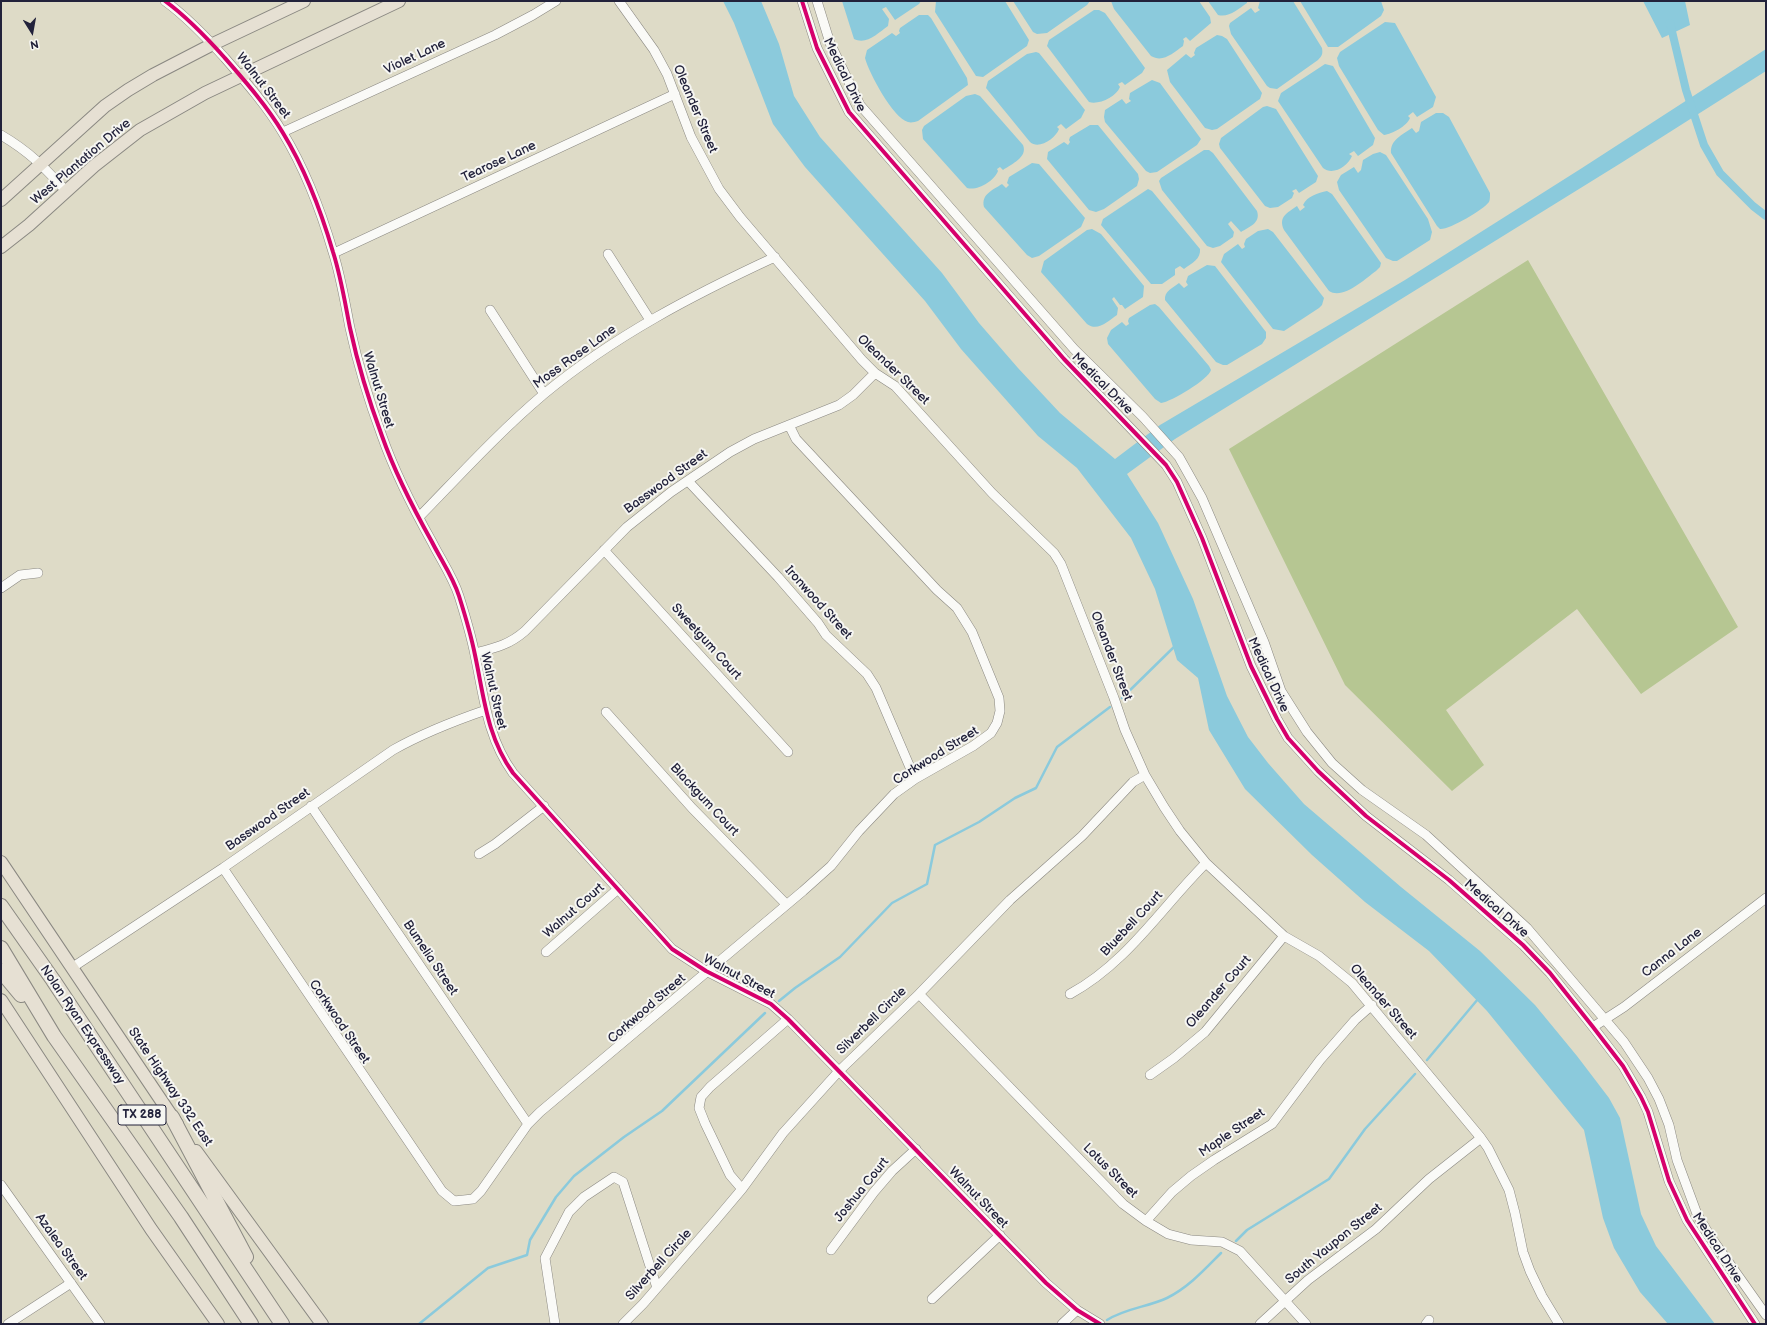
<!DOCTYPE html>
<html>
<head>
<meta charset="utf-8">
<style>
	body { margin:0 }
	#map { position:relative; width:1767px; height:1325px; overflow:hidden; background:#dedbc7; font-family:"Balsamiq Sans",sans-serif }
	canvas { display:block }
	.frame { position:absolute; inset:0; border:2px solid #22223b; pointer-events:none }
	.north { position:absolute; left:12px; top:12px; width:40px; height:40px; -webkit-text-stroke:3px #f6f6f2; paint-order:stroke; rotate:169deg; font-size:11px; font-weight:700; line-height:16px; text-align:center; color:#22223b }
	.north::after { content:''; display:block; margin:auto; width:14px; height:18px; background:#22223b; clip-path:polygon(50% 0,100% 100%,50% 72%,0 100%) }
</style>
</head>
<body>
<div id="map">
<canvas width="1767" height="1325"></canvas>
<div class="frame"></div>
<div class="north">N</div>
</div>
<script>
const context = document.querySelector('canvas').getContext('2d');
context.lineJoin = 'round';
function paint(path, color) { context.fillStyle = color; context.fill(path, 'evenodd'); }
function trace(path, color, width, dash) { context.strokeStyle = color; context.lineWidth = width; context.lineCap = dash ? 'butt' : 'round'; context.setLineDash(dash || []); context.stroke(path); }
function write(font, color, halo, rows, align = 'center') {
  context.font = font + ' "Balsamiq Sans",sans-serif'; context.lineWidth = 4; context.setLineDash([]); context.textBaseline = 'middle'; context.strokeStyle = halo; context.fillStyle = color; for (const [text, x, y, turn = 0] of rows) {
    context.save(); context.translate(x, y); context.rotate((+turn || 0) * Math.PI / 180); context.textAlign = isNaN(turn) ? turn : align; if (halo) context.strokeText(text, 0, 0); context.fillText(text, 0, 0); context.restore();
  }
}
const forest = new Path2D(`
	M1528 260 1738 627 1641 694 1577 609 1446 710 1484 765 1452 791 1345 685 1229 449Z`);
const water = new Path2D(`
	M723 1H761L779 44 794 96 820 137 942 273 979 323 1018 368 1060 413 1115 459 1160 425 1405 280 1582 168 1766 49V71L1621 163 1175 439 1127 474 1158 523 1193 599 1227 696 1248 737 1268 763 1304 804 1401 887 1480 951 1535 1005 1577 1056 1609 1098 1620 1118 1641 1214 1656 1246 1715 1324H1668L1640 1292 1614 1248 1603 1218 1584 1130 1487 1011 1429 951 1365 902 1312 855 1245 789 1209 730 1198 678 1177 660 1155 589 1131 538 1077 468 1038 436 961 349 925 301 805 167 773 124 734 23Z
	M842 1H921L919 4 895 20 886 7 882 9 889 19 888 26C878 33 867 45 854 39Z
	M936 1H1005L1029 40 1027 46 983 77 976 76 935 12Z
	M1013 1H1090L1087 5 1047 33 1037 34 1033 32Z
	M1111 1H1199L1210 17 1211 23 1190 41 1186 37 1183 39 1184 41 1183 46C1173 53 1163 63 1151 56L1114 9Z
	M1208 1H1247V3C1238 9 1229 18 1218 15Z
	M1260 1H1293L1322 48C1323 54 1322 56 1318 60L1277 89 1270 88 1267 86 1231 34 1229 26 1230 23 1251 8 1255 13 1260 10 1258 8Z
	M1300 1H1381L1384 10 1381 16 1338 47H1328Z
	M1643 1H1685L1690 25 1662 38Z
	M1094 10H1099L1105 13 1145 68 1142 73 1125 85 1122 82 1118 84 1120 87C1116 97 1099 105 1089 102L1047 46 1049 40Z
	M919 15H928L931 18 967 78 968 85 918 121C915 122 911 123 908 122 893 118 869 73 865 58L867 50 892 33 896 36 900 33 899 31 900 28Z
	M1385 22 1395 23 1436 97 1433 107 1417 117 1413 112 1408 116 1410 118C1407 126 1392 134 1384 135L1378 130 1339 66 1337 58 1340 52Z
	M1217 35 1222 36 1227 39 1262 93 1260 99 1257 101 1217 129 1212 130 1205 128 1170 82 1167 70 1186 54 1191 58 1195 55 1194 53 1196 48Z
	M1036 52 1039 53 1085 110 1081 118 1066 129 1061 124 1057 127 1059 129C1056 138 1039 150 1030 142L986 88 988 81 1027 54Z
	M1325 64 1333 66 1375 138 1373 145 1358 156 1354 151 1349 154 1352 156C1348 166 1333 176 1323 168L1278 101 1281 93Z
	M1152 80 1160 83 1201 139 1197 145 1157 172 1150 173 1146 171 1105 122 1104 117 1105 110 1122 99 1126 104 1131 101 1129 99 1130 93Z
	M975 94 980 96 1023 145C1028 157 1012 164 1003 170L1000 167 997 169 998 171C994 181 978 191 967 188L923 139 922 130 924 126 966 96Z
	M1267 106 1276 109 1318 176 1316 182 1299 193 1296 189 1292 191 1294 193 1292 198 1278 207 1270 208 1265 206 1220 148 1219 144 1221 138 1263 107Z
	M1436 113H1443L1449 117 1490 193C1490 196 1490 200 1489 202 1483 210 1449 230 1440 229L1437 226 1391 153C1390 140 1402 135 1412 128L1416 133 1419 131 1421 122Z
	M1090 125H1098L1138 174 1139 179 1137 186 1104 209 1096 212 1089 210 1047 159 1048 152 1064 142 1068 145 1070 142 1069 140 1070 137Z
	M1204 150H1209L1213 153 1257 211C1261 223 1249 227 1241 232L1231 221 1228 224 1234 232 1233 237 1220 246 1213 248 1207 246 1162 190 1159 181 1161 178Z
	M1380 152 1386 155 1428 219 1432 232 1430 240 1397 261H1393L1386 258 1339 190 1337 182 1341 175 1354 167 1358 173 1361 170 1363 160 1373 154Z
	M1032 163 1039 164 1085 218 1081 227 1039 256 1032 258 1027 255 984 207C981 194 993 190 1002 184L1006 188 1009 185 1007 183 1009 177Z
	M1148 189 1152 191 1200 249C1201 259 1192 263 1184 269L1180 266 1175 269V275L1162 284H1151L1101 225 1103 219Z
	M1327 191 1332 194 1381 263 1380 267 1376 271C1365 279 1343 300 1329 291L1284 230C1278 217 1287 213 1297 206L1300 211 1305 207 1303 205C1307 196 1318 193 1327 191Z
	M1092 229 1101 234 1144 286 1143 297 1125 309 1122 305H1120L1114 297 1112 299 1118 308 1117 315C1108 321 1098 332 1087 324L1041 272 1044 261 1087 230Z
	M1268 229 1273 232 1324 298 1322 305 1319 308 1284 331 1273 329 1221 262 1224 254 1238 244 1242 249 1245 247 1244 244 1246 239 1258 231Z
	M1207 265 1215 266 1266 332V338L1262 344 1227 365H1223L1216 362 1165 300C1164 291 1173 288 1179 283L1184 288 1188 285 1186 282 1188 276Z
	M1155 304 1159 307 1209 366 1211 370C1209 379 1171 402 1161 403L1155 399 1108 344 1107 338 1111 330 1122 322 1126 326 1129 324 1128 321 1129 318 1150 305Z`);
const stream = new Path2D(`
	M1122 698 1176 645
	M779 1001 795 988 840 957 892 903 927 884 935 845 979 822 1015 798 1036 788 1057 747 1110 707
	M1427 1060 1478 999
	M1236 1241 1247 1230 1329 1179 1365 1129 1415 1074
	M1107 1320C1126 1308 1148 1307 1167 1298 1189 1287 1205 1269 1221 1253
	M419 1324 488 1268 527 1255 530 1240 556 1197 574 1176 624 1137 662 1111 765 1013`);
const canal = new Path2D(`
	M1670 23 1686 90 1704 145 1720 173 1753 206 1766 216`);
const minor = new Path2D(`
	M165 1C187 17 206 37 224 57 245 81 267 106 283 133 305 169 321 211 333 252 341 277 345 303 350 328 358 365 369 401 382 436 395 473 413 508 432 542 441 560 453 577 459 596 465 615 471 635 475 655 484 697 487 737 513 773L672 949 706 971 771 1004 788 1019 1046 1283 1077 1310 1100 1324
	M619 1 654 50 667 74 691 137 719 189 740 217 862 360 875 373 895 386 992 493 1054 553 1061 564 1114 698 1125 730 1145 775 1164 807 1180 831 1206 863 1284 936 1319 956 1352 983 1481 1138 1488 1148 1509 1190 1515 1213 1523 1252 1530 1271 1542 1296 1559 1324
	M802 1 817 48 849 112 1064 359 1166 465 1177 482 1202 538 1251 666 1277 719 1288 738 1318 771 1366 816 1449 880 1523 945 1550 973 1593 1027 1623 1066 1641 1097 1648 1112 1669 1181 1687 1220 1755 1324
	M817 1 830 43 860 105 1074 349 1143 417 1179 457 1202 498 1264 642 1281 691 1307 732 1332 763 1362 790 1426 835 1527 928 1624 1042 1648 1078 1659 1099 1669 1125 1677 1160 1697 1214 1710 1236 1766 1315
	M283 132 495 35 533 15 556 1
	M1 135C30 152 44 167 66 191
	M334 253 675 94
	M608 254 650 320
	M490 310 544 394
	M688 481 778 577 818 623 826 635 867 674 876 688 915 779
	M419 517C460 475 499 432 544 394 614 336 693 295 775 257
	M604 550 788 752
	M1 588 20 575 38 573
	M475 653C495 648 509 645 525 631L627 527 671 492 730 452 754 439 839 405 853 395 875 373
	M606 712 692 808 786 904
	M311 806 528 1124
	M479 854 495 844 544 806
	M223 868 442 1191 454 1201 473 1199 481 1191 528 1124 540 1112 803 891 831 866 859 831 894 794 915 779 973 746 991 733 997 723 1000 711 999 698 972 632 957 608 937 590 796 439 789 425
	M546 952 618 889
	M73 967 223 868 393 750C423 733 454 721 486 710
	M919 994 1123 1204 1146 1221 1168 1234 1191 1240 1222 1242 1240 1251 1306 1324
	M1070 994C1127 963 1161 908 1206 863
	M1593 1027 1624 1007 1766 898
	M1150 1075 1174 1058 1205 1032 1284 936
	M1 1185 100 1324
	M742 1189 730 1175 705 1123 699 1108 701 1097 710 1087 788 1019
	M1146 1221 1172 1192 1191 1176 1214 1160 1272 1124 1320 1060 1355 1020 1372 1005
	M831 1250 874 1192 892 1171 916 1149
	M932 1299 1000 1235
	M8 1324 71 1283
	M555 1324 545 1258 569 1212 584 1197 614 1177 623 1182 657 1288
	M623 1324 643 1304 715 1221 742 1189 783 1133 839 1071 919 994 1010 900 1082 836 1133 782 1145 775
	M1062 1324 1077 1310
	M1260 1324 1308 1280 1376 1229 1429 1179 1481 1138
	M1426 1324 1429 1320`);
const major = new Path2D(`
	M1 200 105 106 128 90 153 75 213 44 304 1
	M1 247 29 225 94 166 140 130 205 93 399 1
	M1 862 177 1124
	M1 1000 151 1229 218 1324
	M196 1151 322 1324`);
const highway = new Path2D(`
	M1 906 53 980 282 1324
	M1 948 54 1036 181 1217 251 1324
	M1 971 21 995
	M172 1117 246 1257`);
const cycleway = new Path2D(`
	M165 1C187 17 206 37 224 57 245 81 267 106 283 133 305 169 321 211 333 252 341 277 345 303 350 328 358 365 369 401 382 436 395 473 413 508 432 542 441 560 453 577 459 596 465 615 471 635 475 655 484 697 487 737 513 773L672 949 706 971 771 1004 788 1019 1046 1283 1077 1310 1100 1324
	M802 1 817 48 849 112 1064 359 1166 465 1177 482 1202 538 1251 666 1277 719 1288 738 1318 771 1366 816 1449 880 1523 945 1550 973 1593 1027 1623 1066 1641 1097 1648 1112 1669 1181 1687 1220 1755 1324`);
const shields = [
	[142,1115,48]
];
const shieldNames = [
	["TX 288",142,1115]
];
const streetNames = [
	["Violet Lane",415,57,-25],
	["Medical Drive",844,75,64],
	["Walnut Street",263,86,52],
	["Oleander Street",695,109,67],
	["West Plantation Drive",81,162,-40],
	["Tearose Lane",499,162,-25],
	["Moss Rose Lane",575,357,-36],
	["Oleander Street",893,370,44],
	["Medical Drive",1102,384,45],
	["Walnut Street",378,390,73],
	["Basswood Street",666,482,-36],
	["Ironwood Street",818,603,48],
	["Sweetgum Court",706,642,48],
	["Oleander Street",1111,656,69],
	["Medical Drive",1268,675,65],
	["Walnut Street",493,691,77],
	["Corkwood Street",936,756,-32],
	["Blackgum Court",704,800,47],
	["Basswood Street",268,820,-35],
	["Medical Drive",1496,909,41],
	["Walnut Court",574,911,-41],
	["Bluebell Court",1132,924,-47],
	["Canna Lane",1672,953,-38],
	["Bumelia Street",430,958,56],
	["Walnut Street",739,977,28],
	["Oleander Court",1219,992,-49],
	["Oleander Street",1383,1002,49],
	["Corkwood Street",647,1009,-41],
	["Silverbell Circle",872,1021,-44],
	["Corkwood Street",339,1022,56],
	["Nolan Ryan Expressway",82,1025,56],
	["State Highway 332 East",170,1087,56],
	["Maple Street",1232,1133,-34],
	["Lotus Street",1110,1171,45],
	["Joshua Court",862,1190,-51],
	["Walnut Street",978,1198,46],
	["South Yaupon Street",1334,1244,-39],
	["Azalea Street",61,1247,54],
	["Medical Drive",1717,1248,57],
	["Silverbell Circle",659,1265,-48]
];
paint(forest, '#b6c692');
paint(water, '#8bcadc');
trace(stream, '#8bcadc', 2.5);
trace(canal, '#8bcadc', 8);
trace(minor, '#8a8882', 10);
trace(major, '#8a8882', 14);
trace(highway, '#8a8882', 16);
trace(minor, '#fafaf7', 9);
trace(major, '#e6e0d3', 12);
trace(highway, '#e6e0d3', 14);
trace(cycleway, '#d6006c', 4);
for (const [x, y, w] of shields) { const box = new Path2D(); box.roundRect(x - w / 2, y - 10, w, 20, 3); context.fillStyle = '#f6f6f2'; context.fill(box); trace(box, '#22223b', 1); }
write('bold 12px', '#22223b', null, shieldNames);
write('13px', '#22223b', '#f6f6f2', streetNames);
</script>
</body>
</html>
